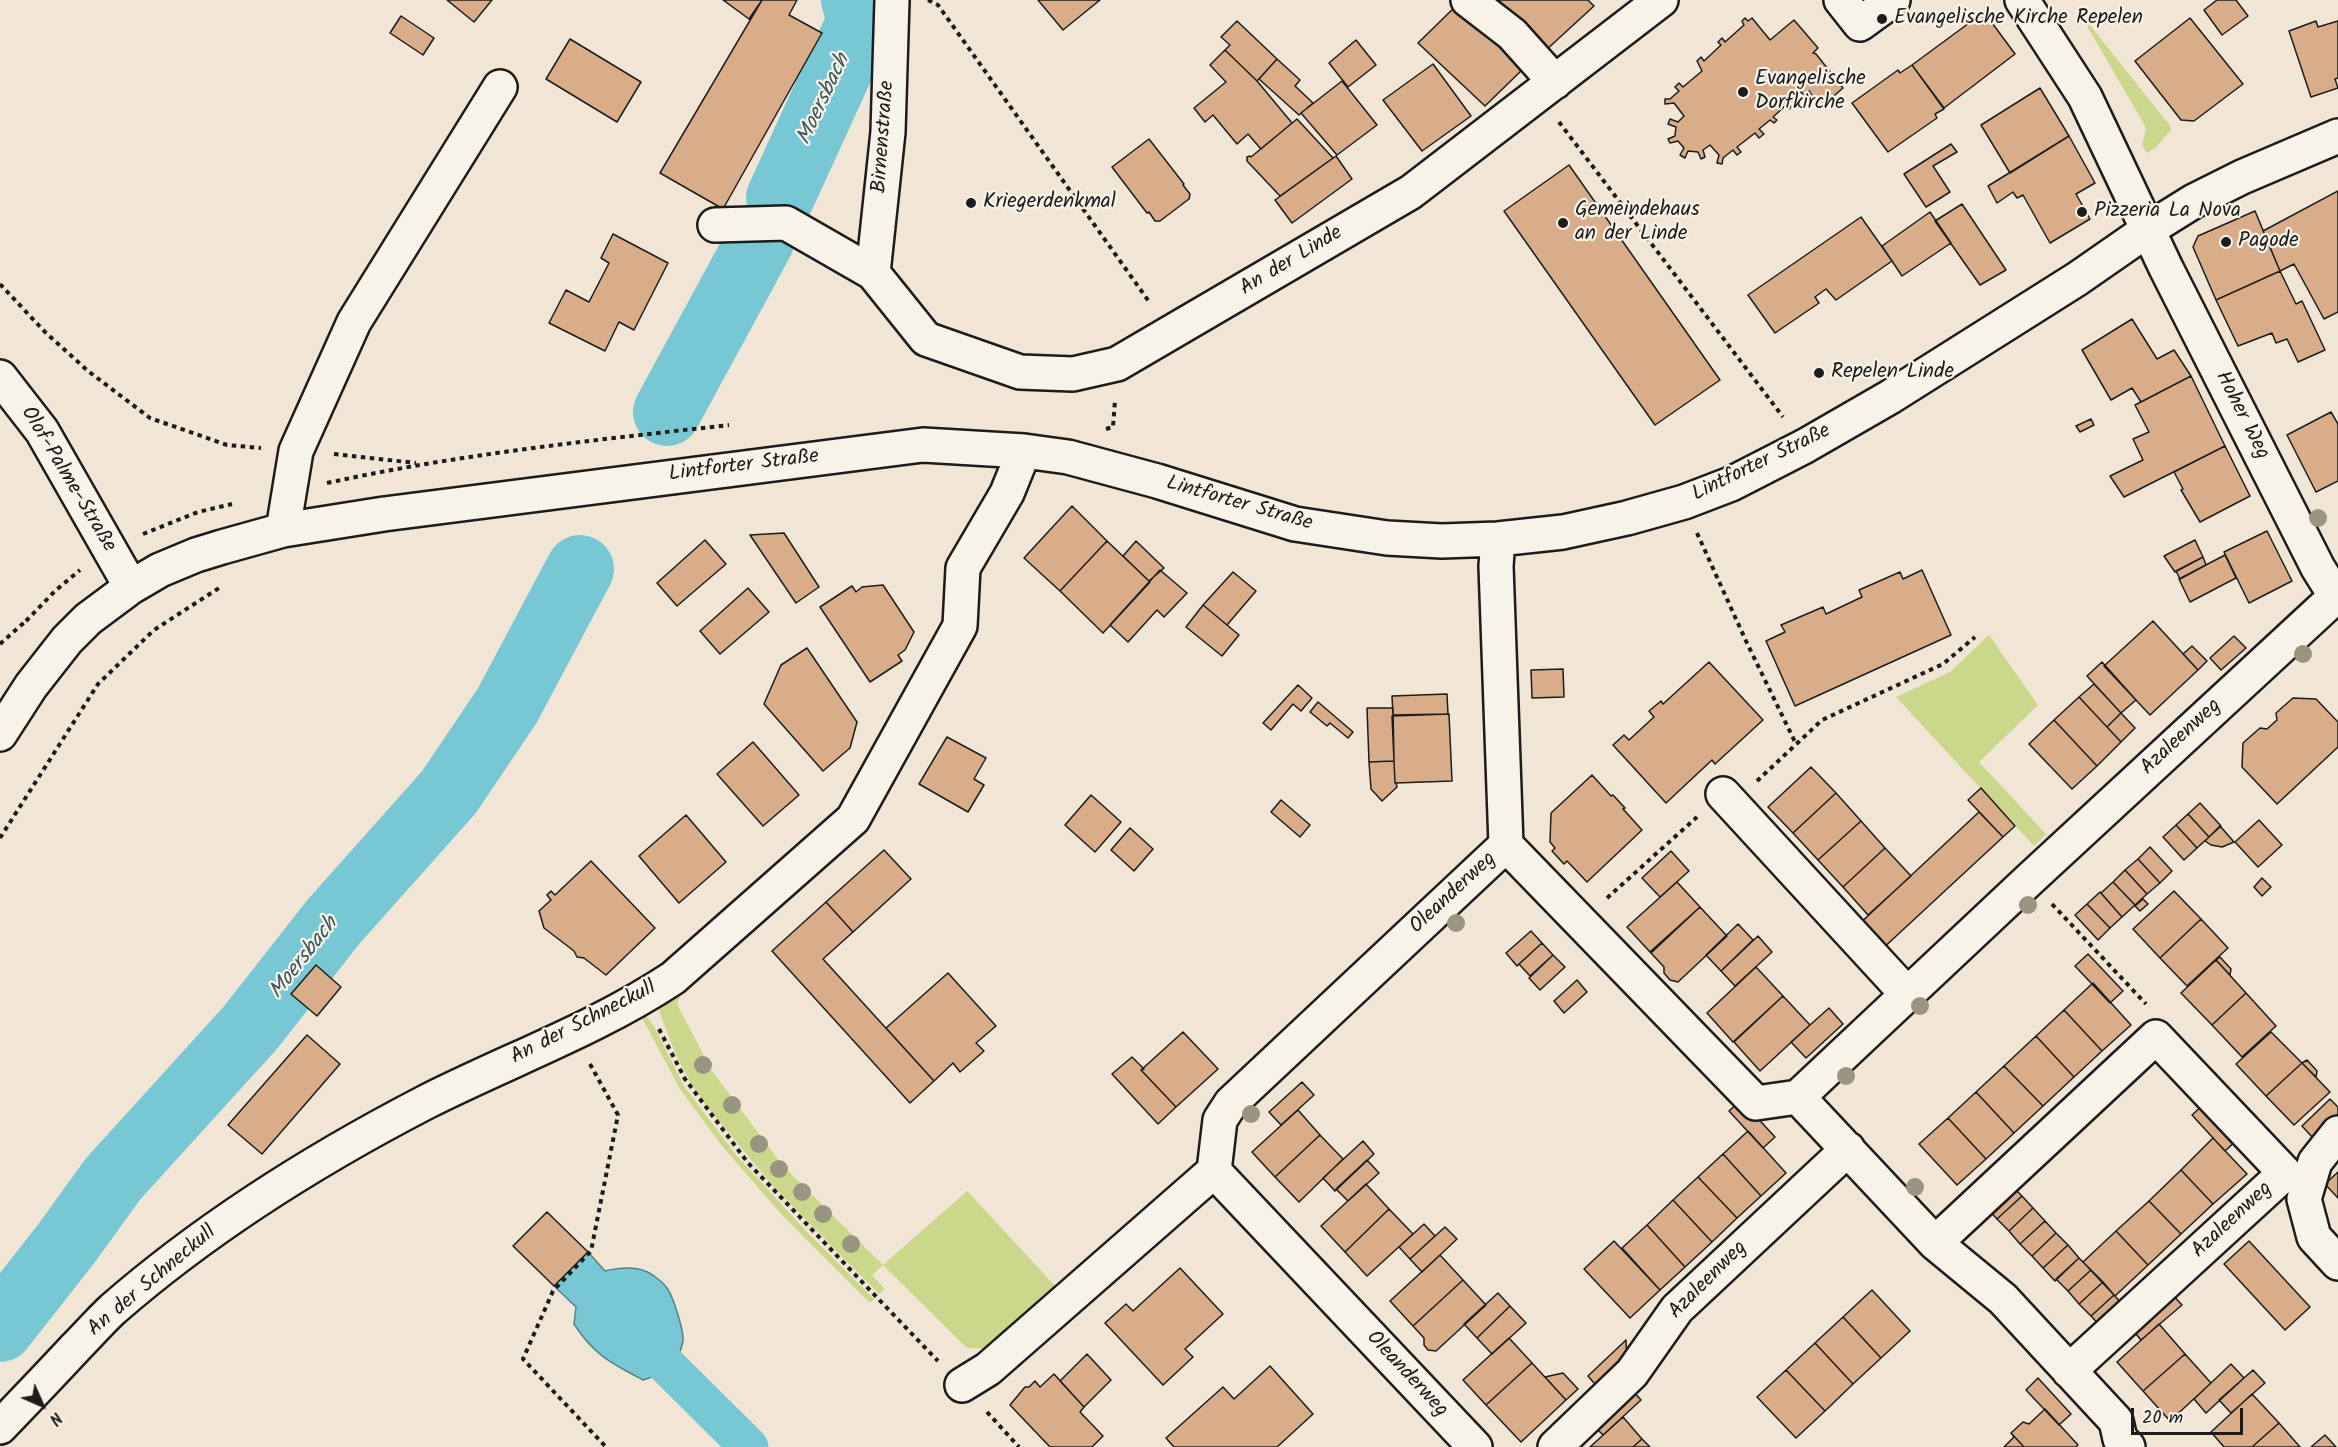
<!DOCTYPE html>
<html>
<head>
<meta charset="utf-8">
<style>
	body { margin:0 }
	#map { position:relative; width:2338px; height:1447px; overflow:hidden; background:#f1e5d5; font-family:Kalam,sans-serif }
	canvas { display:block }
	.north { position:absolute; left:12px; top:1375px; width:60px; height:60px; -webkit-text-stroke:4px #f7f3e8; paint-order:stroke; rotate:135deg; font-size:16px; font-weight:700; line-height:24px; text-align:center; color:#1c1c1c }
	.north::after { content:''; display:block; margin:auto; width:21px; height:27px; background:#1c1c1c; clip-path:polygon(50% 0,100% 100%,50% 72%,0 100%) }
	.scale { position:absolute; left:2131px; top:1408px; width:112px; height:27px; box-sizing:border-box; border:3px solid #1c1c1c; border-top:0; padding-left:8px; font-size:18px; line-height:21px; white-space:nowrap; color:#1c1c1c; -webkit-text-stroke:4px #f7f3e8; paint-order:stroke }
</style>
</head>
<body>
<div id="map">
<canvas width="2338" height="1447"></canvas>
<div class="north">N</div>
<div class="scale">20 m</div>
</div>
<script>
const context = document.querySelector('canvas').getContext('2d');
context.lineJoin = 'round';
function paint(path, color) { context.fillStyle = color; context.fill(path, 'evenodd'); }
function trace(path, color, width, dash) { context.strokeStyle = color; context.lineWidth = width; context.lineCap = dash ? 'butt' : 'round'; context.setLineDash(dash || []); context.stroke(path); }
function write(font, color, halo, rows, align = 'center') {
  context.font = font + ' Kalam,sans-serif'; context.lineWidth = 4.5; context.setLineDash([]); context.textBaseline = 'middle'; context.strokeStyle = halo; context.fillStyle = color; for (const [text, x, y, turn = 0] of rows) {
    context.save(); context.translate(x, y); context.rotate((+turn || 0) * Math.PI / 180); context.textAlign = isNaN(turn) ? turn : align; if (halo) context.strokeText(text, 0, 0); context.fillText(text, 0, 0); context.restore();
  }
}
const green = new Path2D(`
	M2089 24 2171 127V130L2156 147 2147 153 2142 145 2146 129 2144 124 2087 26Z
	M1989 635 2038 705 1979 762 2046 834 2034 846 1896 697 1950 672Z
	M682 992 677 1004 712 1071 783 1166 883 1265 967 1191 1057 1288 992 1349 967 1348 883 1265 872 1275 885 1289 879 1294 773 1186 709 1109 690 1082 676 1055 659 1011V1006Z
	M645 1014 655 1028 684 1086 736 1155 810 1235 874 1299 870 1303 782 1215 722 1146 680 1089 641 1016Z`);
const water = new Path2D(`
	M588 1252 605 1271C618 1268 632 1266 645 1271 651 1273 663 1282 667 1288 673 1296 684 1331 683 1341 679 1364 663 1374 643 1380 611 1363 594 1355 574 1324L576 1307 554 1286Z`);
const canal = new Path2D(`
	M630 1329 749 1447`);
const river = new Path2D(`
	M780 198 861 21 855 0
	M667 412 761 239
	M0 1328 66 1244 113 1179 251 1027 334 921 449 792 507 706 580 569`);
const building = new Path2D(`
	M447 0H492L474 22Z
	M723 0H762L749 19Z
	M762 0H797L789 15 822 33 723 209 660 173Z
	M1038 0H1100L1063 30Z
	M1498 0H1588L1594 6 1545 51Z
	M2217 0H2236L2248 16 2222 35 2204 10Z
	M1459 3 1524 68 1485 106 1418 43Z
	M1984 12 2015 54 1944 108 1912 65Z
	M401 16 434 38 423 55 390 33Z
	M1745 18 1748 21 1752 18 1770 40 1794 20 1818 48 1813 53 1816 54 1843 88 1820 108 1809 91 1804 95 1801 92 1788 104 1791 107 1789 109 1785 106 1773 117 1777 120 1774 123 1770 120 1759 129 1764 134 1759 138 1755 133 1737 147 1741 152 1737 155 1733 150 1723 158 1722 164 1717 163 1719 155 1710 145 1703 150 1705 157 1701 159 1698 152 1688 151 1685 158 1680 155 1684 148 1678 141 1670 143 1668 139 1675 136 1676 127 1668 124 1670 119 1678 122 1684 116 1674 103 1665 104V99H1670L1679 91 1675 87 1679 83 1683 87 1702 71 1697 61 1701 57 1704 61 1721 45 1718 42 1722 38 1725 42 1744 25 1742 21Z
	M2190 18 2243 84 2194 121 2181 120 2135 61Z
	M1237 21 1277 59 1257 81 1225 50 1230 45 1221 37Z
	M2316 21 2318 27 2338 21V78L2335 79 2338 88 2311 97 2289 31Z
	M570 39 641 82 617 122 546 79Z
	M1356 40 1376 65 1348 87 1329 63Z
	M1225 50 1257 81 1292 123 1261 149 1248 134 1237 144 1213 115 1205 122 1194 108 1226 82 1210 65Z
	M1277 59 1300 80 1295 86 1313 103 1299 115 1259 79Z
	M1433 64 1471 116 1422 151 1383 100Z
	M1912 65 1944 109 1935 114 1937 118 1888 152 1852 103 1898 70 1900 73Z
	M1342 81 1377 125 1337 155 1301 113Z
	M2040 88 2069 136 2010 173 1981 125Z
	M1297 119 1333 158 1280 196 1247 161V157L1250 156 1251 157Z
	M2069 136 2095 183 2076 194 2090 219 2050 243 2023 195 2017 198 2013 192 1997 203 1988 186Z
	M1149 139 1184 184 1183 185 1190 194 1189 199 1160 221H1155L1149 212 1147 213 1112 167Z
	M1951 144 1957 152 1933 166 1950 192 1926 207 1904 174Z
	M1336 156 1352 179 1292 223 1275 200Z
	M1569 165 1720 380 1655 425 1504 211Z
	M2338 191V312L2324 319 2294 264 2280 271 2263 231Z
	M1962 204 2006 270 1980 285 1935 221Z
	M2255 211 2280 271 2216 300 2193 247 2198 236Z
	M1930 212 1951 243 1902 276 1882 246Z
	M1861 217 1892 261 1836 300 1826 289 1815 297 1819 303 1775 333 1748 295Z
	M613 234 668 263 634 330 619 322 605 351 549 323 566 290 589 302 609 263 601 258Z
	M2280 271 2296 304 2302 301 2325 350 2298 362 2287 339 2276 343 2272 333 2238 346 2216 300Z
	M2132 319 2157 359 2174 350 2191 376 2141 402 2132 388 2111 400 2082 350Z
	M2191 376 2225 446 2124 497 2110 476 2143 460 2133 439 2149 432 2135 405Z
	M2331 412 2338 424V481L2316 492 2287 435Z
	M2091 419 2094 425 2080 432 2076 426Z
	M2225 446 2250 496 2200 522 2181 490 2183 489 2174 472Z
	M1072 506 1107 541 1060 591 1024 558Z
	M2267 531 2292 581 2249 603 2224 552Z
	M784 533 819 587 796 603 750 535Z
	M705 540 726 564 677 606 657 583Z
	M2195 540 2203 557 2175 572 2164 556Z
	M1107 541 1150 582 1103 633 1060 591Z
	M1136 541 1164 568 1149 581 1123 556Z
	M2225 555 2236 578 2190 602 2179 579Z
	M2203 557 2206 565 2180 579 2176 571Z
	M1160 570 1187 593 1164 617 1157 610 1128 642 1110 625Z
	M1922 570 1951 635 1795 706 1766 641 1785 632 1781 625 1823 607 1826 614 1862 597 1859 590 1900 572 1903 579Z
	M1233 572 1256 591 1227 625 1203 605Z
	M883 585 914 632 905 650 898 655 902 661 870 682 820 607 852 586 856 592 862 587Z
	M748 588 769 612 720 654 700 631Z
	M1203 605 1239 635 1222 656 1186 627Z
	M2153 621 2198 670 2150 715 2104 666Z
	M2234 636 2246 648 2221 670 2210 658Z
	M2192 646 2207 661 2198 670 2183 654Z
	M807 648 857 722 850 748 823 771 764 704 781 665Z
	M1709 662 1763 720 1715 764 1712 760 1666 803 1613 745 1624 735 1629 740 1654 717 1649 711 1661 701 1663 704Z
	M2102 662 2136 700 2121 713 2087 676Z
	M1563 669 1564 697 1532 698 1531 670Z
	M2094 684 2121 713 2107 727 2079 697Z
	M1298 685 1312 698 1301 711 1293 704 1271 730 1263 723Z
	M1447 694 1448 714 1393 715 1392 696Z
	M2079 697 2121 742 2097 766 2054 720Z
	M2293 698 2316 699 2338 722V747L2277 804 2242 767 2243 743 2260 728 2267 729 2277 720 2276 713Z
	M1318 702 1353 732 1348 738 1330 723 1327 726 1310 712Z
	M1367 708H1393L1394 761 1369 762Z
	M2121 713 2135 728 2121 742 2107 727Z
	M1449 714 1452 781 1395 783 1392 716Z
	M2054 720 2097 766 2072 789 2029 744Z
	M947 737 986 758 974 779 984 785 968 812 919 784Z
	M753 742 799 795 763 826 717 774Z
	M1394 761 1395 783H1396L1397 787 1382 801 1371 789 1369 762Z
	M1811 767 1836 793 1793 833 1768 807Z
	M1592 775 1611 796 1613 795 1625 808 1623 809 1642 830 1587 882 1567 861 1564 864 1552 851 1555 848 1550 842 1551 813Z
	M1981 788 2015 826 2003 837 1968 800Z
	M1836 793 1861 821 1818 860 1793 833Z
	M1091 795 1121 822 1095 852 1065 825Z
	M1281 800 1310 825 1300 837 1271 812Z
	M2200 803 2221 826 2209 837 2188 814Z
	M1979 812 2003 837 1879 952 1856 927Z
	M2188 814 2209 837 2197 848 2176 825Z
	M686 815 726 862 679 903 639 856Z
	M2259 820 2282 845 2258 867 2235 842Z
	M1861 821 1885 848 1843 887 1818 860Z
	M2176 825 2197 848 2184 860 2163 837Z
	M2220 826 2234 842 2222 847 2211 845 2205 841Z
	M1130 828 1153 849 1134 871 1111 850Z
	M2150 847 2172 871 2160 883 2138 859Z
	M1885 848 1911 876 1868 915 1843 887Z
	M884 850 911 879 853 932 826 902Z
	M1671 851 1689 871 1660 897 1642 878Z
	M2138 859 2160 883 2147 894 2125 870Z
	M591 861 655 928 606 975 584 958 577 957 574 951 544 928 539 911 551 900 547 895 551 891 555 895Z
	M2125 870 2147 894 2135 905 2113 882Z
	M2262 878 2271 887 2262 896 2254 887Z
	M1677 882 1700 907 1650 952 1627 927Z
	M2113 882 2135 905 2122 917 2101 893Z
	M2174 891 2201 919 2160 958 2133 929Z
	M2100 892 2122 917 2110 928 2087 904Z
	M2143 899 2148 904 2140 911 2135 906Z
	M826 902 853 932 823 959 934 1081 910 1103 772 951Z
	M2087 904 2110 928 2098 940 2075 915Z
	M1700 907 1727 936 1678 982 1670 980 1664 973V967L1651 953Z
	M2201 919 2228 948 2187 986 2160 958Z
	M1738 924 1753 940 1721 971 1706 955Z
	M1531 931 1542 943 1517 966 1506 953Z
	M1758 936 1772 952 1735 986 1721 971Z
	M1542 943 1553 955 1530 976 1519 964Z
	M2088 954 2123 991 2110 1003 2075 966Z
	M1553 955 1565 967 1540 990 1529 978Z
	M2220 957 2231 969 2230 975 2216 960Z
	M2216 960 2246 993 2212 1025 2181 993Z
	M316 965 341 987 317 1016 291 994Z
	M1756 967 1783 996 1733 1042 1707 1013Z
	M948 973 996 1026 976 1043 984 1051 960 1072 953 1063 934 1081 886 1028Z
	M1577 980 1587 992 1564 1013 1554 1001Z
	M2093 983 2131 1025 2102 1051 2064 1010Z
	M2246 993 2276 1026 2242 1057 2212 1025Z
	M1783 996 1810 1025 1760 1071 1734 1042Z
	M1829 1008 1843 1024 1806 1058 1791 1042Z
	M2064 1010 2102 1051 2074 1077 2036 1036Z
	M1183 1032 1218 1069 1176 1107 1141 1070Z
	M2271 1032 2302 1063 2266 1096 2236 1064Z
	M307 1035 340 1064 262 1154 228 1125Z
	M2036 1036 2074 1077 2043 1106 2004 1066Z
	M1132 1057 1144 1069 1141 1070 1176 1107 1158 1124 1112 1074Z
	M2307 1060 2317 1071 2316 1077 2302 1063Z
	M2302 1063 2330 1092 2294 1125 2266 1096Z
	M2004 1066 2043 1106 2014 1133 1976 1092Z
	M1302 1082 1314 1095 1281 1125 1269 1112Z
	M1976 1092 2014 1133 1986 1159 1948 1118Z
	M2330 1099 2338 1107V1114L2313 1138 2302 1126Z
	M1741 1100 1775 1137 1763 1148 1729 1111Z
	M2204 1104 2238 1139 2225 1151 2192 1115Z
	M1298 1110 1320 1135 1275 1177 1252 1152Z
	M1948 1118 1986 1159 1957 1185 1919 1144Z
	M1748 1131 1786 1173 1761 1196 1723 1154Z
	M1320 1135 1343 1159 1299 1202 1275 1177Z
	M2213 1138 2247 1174 2213 1204 2181 1170Z
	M1363 1141 1374 1154 1335 1191 1323 1178Z
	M1723 1154 1761 1196 1737 1218 1698 1177Z
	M1367 1160 1379 1173 1348 1201 1336 1189Z
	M2181 1170 2213 1204 2181 1234 2149 1201Z
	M2338 1172V1198L2325 1184Z
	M1698 1177 1737 1218 1712 1242 1673 1200Z
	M1366 1184 1389 1209 1345 1252 1321 1226Z
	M2010 1184 2022 1196 1997 1219 1986 1207Z
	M2022 1196 2033 1208 2009 1231 1997 1219Z
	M1673 1200 1712 1242 1685 1267 1647 1225Z
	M2149 1201 2181 1234 2148 1265 2116 1231Z
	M2033 1208 2045 1221 2020 1244 2009 1231Z
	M1389 1209 1413 1234 1367 1276 1345 1252Z
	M547 1212 588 1252 554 1286 513 1246Z
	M2045 1221 2056 1233 2032 1256 2020 1244Z
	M1424 1224 1435 1236 1410 1259 1399 1247Z
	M1647 1225 1685 1267 1660 1290 1622 1248Z
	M1445 1227 1457 1239 1422 1272 1410 1259Z
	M2116 1231 2148 1265 2115 1296 2083 1262Z
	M2056 1233 2068 1245 2043 1268 2032 1256Z
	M1614 1241 1660 1290 1630 1318 1584 1269Z
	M2249 1241 2310 1307 2285 1330 2224 1264Z
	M2068 1245 2079 1258 2055 1281 2043 1268Z
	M1440 1255 1463 1280 1413 1326 1390 1301Z
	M2079 1258 2091 1270 2068 1291 2056 1279Z
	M1180 1268 1223 1314 1185 1349 1193 1357 1163 1385 1105 1323 1126 1304 1133 1311Z
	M2091 1270 2103 1282 2079 1304 2068 1291Z
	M1463 1280 1486 1305 1436 1351 1428 1350 1424 1345V1338L1413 1326Z
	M2103 1282 2114 1295 2091 1316 2079 1304Z
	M1872 1290 1910 1331 1881 1358 1843 1317Z
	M2169 1291 2182 1305 2141 1340 2130 1327Z
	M1498 1293 1510 1306 1477 1338 1464 1324Z
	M2114 1295 2125 1307 2102 1328 2091 1316Z
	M1510 1306 1526 1323 1492 1354 1477 1338Z
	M1843 1317 1881 1358 1853 1384 1815 1343Z
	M2159 1324 2185 1354 2143 1391 2117 1362Z
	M1509 1338 1532 1363 1486 1405 1463 1380Z
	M1626 1340 1627 1367 1601 1391 1588 1376Z
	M1815 1343 1853 1384 1825 1411 1786 1370Z
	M1087 1354 1111 1380 1084 1407 1060 1381Z
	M2185 1354 2211 1383 2170 1421 2143 1391Z
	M1532 1363 1566 1400 1521 1442 1486 1405Z
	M2231 1364 2244 1378 2206 1413 2194 1399Z
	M1270 1366 1313 1414 1277 1447H1174L1166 1438 1223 1387 1234 1399Z
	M1786 1370 1825 1411 1796 1438 1757 1397Z
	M2253 1370 2265 1383 2231 1413 2219 1400Z
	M1563 1373 1578 1389 1566 1400 1545 1377Z
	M1054 1374 1084 1407 1080 1412 1103 1436 1092 1447H1050L1010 1405 1025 1387H1029L1035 1381 1040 1387Z
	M2038 1378 2071 1414 2059 1425 2026 1390Z
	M1629 1387 1641 1400 1603 1435 1591 1423Z
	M2252 1394 2279 1423 2252 1447H2224L2211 1432Z
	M2045 1409 2078 1445 2076 1447H2024L2011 1433 2023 1422 2029 1424Z
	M1623 1417 1642 1439 1633 1447H1590Z
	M2279 1423 2300 1447H2252Z
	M2011 1433 2024 1447H2004L2014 1437Z
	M2325 1435 2336 1447H2311Z
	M1642 1439 1650 1447H1633Z`);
const path = new Path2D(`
	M928 0 938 5 1150 303
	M1559 122 1783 417
	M0 284 45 332 88 371 150 418 227 445 261 448
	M1106 429 1113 427 1115 400
	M334 454 416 463
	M327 483C460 454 595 440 729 425
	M1697 533 1746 641 1796 744
	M143 534 198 512 232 504
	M26 621 55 591 80 570
	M0 644 27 620
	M1757 781 1822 720 1943 664 1975 637
	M0 838 98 684 154 630 219 588
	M1607 898 1697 817
	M2052 904 2146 1004
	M659 1029 685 1079 748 1163 938 1361
	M590 1064 618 1115 591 1251 553 1291 523 1359 606 1447
	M987 1412 1019 1447`);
const minor = new Path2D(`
	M892 0 888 132 873 273 926 339 1020 372 1073 374 1117 364 1411 192 1661 0
	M1468 0 1512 34 1555 82
	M1841 0 1860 24 1893 0
	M2022 0 2085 97 2166 268 2318 568 2338 600
	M715 225 786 223 873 273
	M0 377 42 431 131 587
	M283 530 296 451 354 322 500 87
	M0 734 31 686 67 640 88 619 131 587 160 570 196 555 222 547 283 530 384 514 923 445 1024 451 1068 457 1157 481 1295 524 1387 538 1442 541 1498 539 1563 532 1627 518 1684 502 1731 484 1805 446 1890 397 2077 279 2149 229 2194 201 2242 177 2338 136
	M1723 794 1907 994
	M1506 845 1756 1103 1798 1097 1935 1243 2003 1299 2116 1421 2120 1439 2128 1447
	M1798 1097 2030 879 2335 597
	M2338 1133 2315 1162 2304 1199 2314 1237 2338 1263
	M1935 1243 2156 1037 2285 1173 2069 1371
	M962 1385 988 1369 1214 1171
	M0 1427C25 1401 50 1375 75 1348 88 1335 100 1321 113 1309 207 1227 316 1159 426 1102 509 1060 596 1029 673 978L853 819 960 626 963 568 1007 493 1024 451
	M1475 1447 1214 1171 1220 1120 1231 1103 1506 845 1496 566 1498 539
	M1555 1447 1632 1373 1677 1309 1848 1149`);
const trees = [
	[2318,518],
	[2303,654],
	[2028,905],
	[1456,923],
	[1920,1006],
	[703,1065],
	[1846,1076],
	[732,1105],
	[1251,1114],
	[759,1144],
	[779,1169],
	[1915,1187],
	[802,1192],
	[823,1214],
	[851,1244]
];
const markers = [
	[1882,19,6,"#1c1c1c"],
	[1743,92,6,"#1c1c1c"],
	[971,203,6,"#1c1c1c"],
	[2082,212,6,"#1c1c1c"],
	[1563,223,6,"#1c1c1c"],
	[2226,242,6,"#1c1c1c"],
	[1819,373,6,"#1c1c1c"]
];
const poiNames = [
	["Evangelische Kirche Repelen",1894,19],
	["Evangelische",1755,80],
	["Dorfkirche",1755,104],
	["Kriegerdenkmal",983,203],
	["Gemeindehaus",1575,211],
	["an der Linde",1575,235],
	["Pizzeria La Nova",2094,212],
	["Pagode",2238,242],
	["Repelen Linde",1831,373]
];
const streetNames = [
	["Birnenstraße",885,137,-86],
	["An der Linde",1292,262,-31],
	["Hoher Weg",2241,416,63],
	["Lintforter Straße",1762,464,-26],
	["Lintforter Straße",744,467,-7],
	["Olof-Palme-Straße",67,480,59],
	["Lintforter Straße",1239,505,16],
	["Azaleenweg",2182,738,-43],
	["Oleanderweg",1454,894,-43],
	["An der Schneckull",584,1024,-27],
	["Azaleenweg",2233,1221,-43],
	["Azaleenweg",1709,1281,-45],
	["An der Schneckull",153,1282,-40],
	["Oleanderweg",1406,1375,47]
];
const waterNames = [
	["Moersbach",825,100,-65],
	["Moersbach",305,959,-52]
];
paint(green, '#cbd78a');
paint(water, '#78c7d4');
trace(water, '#53838a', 1.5);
trace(canal, '#78c7d4', 39);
trace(river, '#78c7d4', 68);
paint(building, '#d9ad8a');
trace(building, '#1c1c1c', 1.5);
trace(minor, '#1c1c1c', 38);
trace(path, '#1c1c1c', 4, [4.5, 4.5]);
trace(minor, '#f7f3e8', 33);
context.fillStyle = '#999581';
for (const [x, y] of trees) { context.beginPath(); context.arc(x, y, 9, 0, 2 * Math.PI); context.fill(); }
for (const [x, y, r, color] of markers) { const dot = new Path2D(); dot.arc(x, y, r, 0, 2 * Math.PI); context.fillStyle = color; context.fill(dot); trace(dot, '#f7f3e8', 2); }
write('21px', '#1c1c1c', '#f7f3e8', poiNames, 'left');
write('21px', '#1c1c1c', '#f7f3e8', streetNames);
write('italic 22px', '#3c585c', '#f7f3e8', waterNames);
</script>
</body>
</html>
